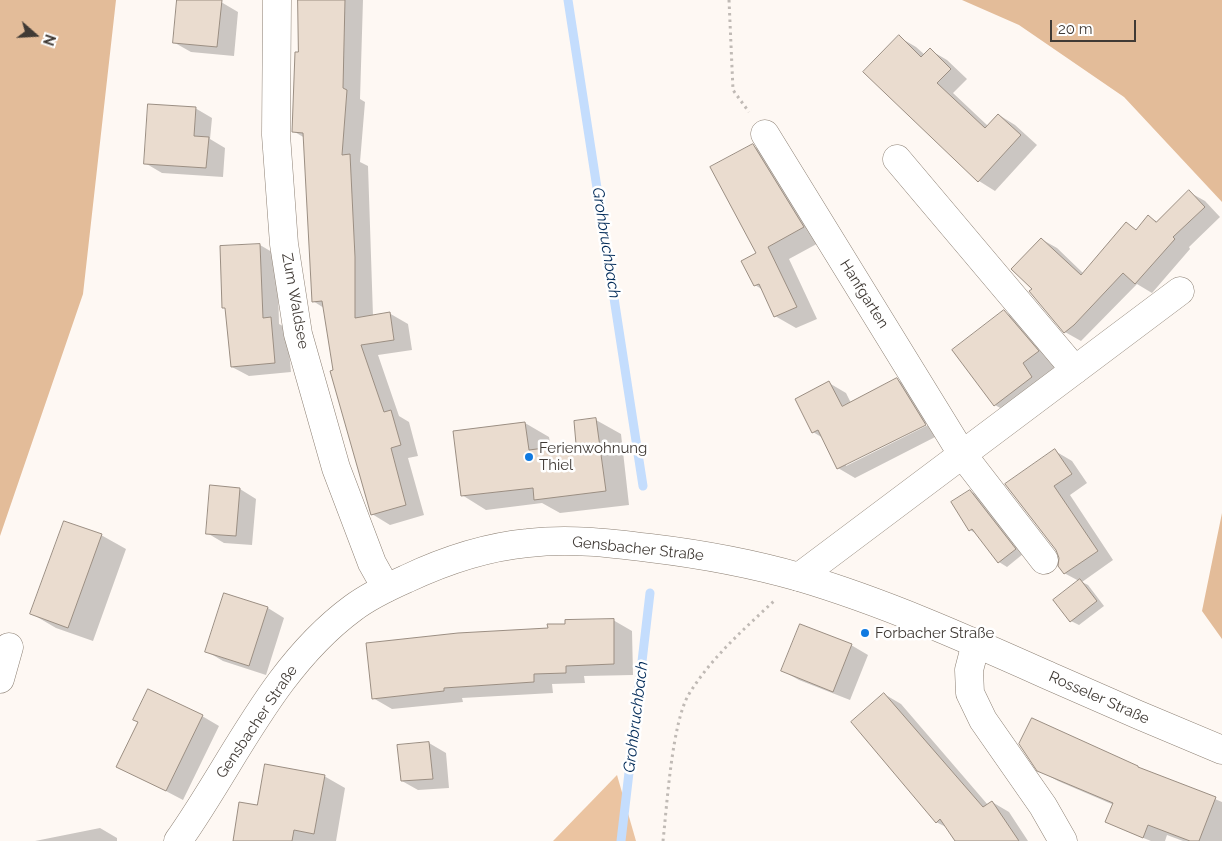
<!DOCTYPE html>
<html>
<head>
<meta charset="utf-8">
<style>
	body { margin:0 }
	#map { position:relative; width:1222px; height:841px; overflow:hidden; background:#fef8f3; font-family:Raleway,sans-serif }
	canvas { display:block }
	.north { position:absolute; left:10px; top:10px; width:50px; height:50px; -webkit-text-stroke:4px #fff; paint-order:stroke; rotate:109deg; font-size:14px; font-weight:700; line-height:20px; text-align:center; color:#403a35 }
	.north::after { content:''; display:block; margin:auto; width:18px; height:22px; background:#403a35; clip-path:polygon(50% 0,100% 100%,50% 72%,0 100%) }
	.scale { position:absolute; left:1050px; top:20px; width:86px; height:22px; box-sizing:border-box; border:2px solid #403a35; border-top:0; padding-left:6px; font-size:15px; line-height:18px; white-space:nowrap; color:#403a35; -webkit-text-stroke:4px #fff; paint-order:stroke }
</style>
</head>
<body>
<div id="map">
<canvas width="1222" height="841"></canvas>
<div class="north">N</div>
<div class="scale">20 m</div>
</div>
<script>
const context = document.querySelector('canvas').getContext('2d');
context.lineJoin = 'round';
function paint(path, color) { context.fillStyle = color; context.fill(path, 'evenodd'); }
function trace(path, color, width, dash) { context.strokeStyle = color; context.lineWidth = width; context.lineCap = dash ? 'butt' : 'round'; context.setLineDash(dash || []); context.stroke(path); }
function write(font, color, halo, rows, align = 'center') {
  context.font = font + ' Raleway,sans-serif'; context.lineWidth = 5; context.setLineDash([]); context.textBaseline = 'middle'; context.strokeStyle = halo; context.fillStyle = color; for (const [text, x, y, turn = 0] of rows) {
    context.save(); context.translate(x, y); context.rotate((+turn || 0) * Math.PI / 180); context.textAlign = isNaN(turn) ? turn : align; if (halo) context.strokeText(text, 0, 0); context.fillText(text, 0, 0); context.restore();
  }
}
const green = new Path2D(`
	M617 775 636 841H553Z`);
const forest = new Path2D(`
	M0 0H116L83 294 0 536Z
	M962 0H1222V202L1124 97 1019 25Z
	M1222 513V639L1202 611Z`);
const shadow = new Path2D(`
	M179 0 221 2 238 12 234 56 191 52 175 43Z
	M300 0H363L360 99 365 102 360 162 368 166 373 316 389 313 408 324 412 350 378 355 399 416 409 422 418 456 408 458 424 515 390 525 372 514 335 371 324 308 313 301 305 138 293 131 300 53Z
	M899 37 916 47 925 55 930 50 947 60 967 79 953 93 988 126 999 115 1015 125 1037 145 995 191 979 181Z
	M195 108 212 118 210 139 225 148 223 177 162 173 145 163Z
	M753 146 774 158 824 240 789 259 817 319 796 328 775 316 763 290 755 285 758 254Z
	M1189 192 1205 201 1220 217 1189 247 1190 249 1152 293 1137 284 1081 341 1065 332 1034 289 1041 239 1057 248 1084 274 1127 224 1137 230 1149 217 1158 222Z
	M260 245 277 255 279 324 287 328 291 372 249 376 232 367Z
	M1004 312 1029 326 1062 366 1019 419 995 405Z
	M897 380 914 389 941 434 855 478 838 468 823 438 813 432 829 383 846 393 851 403ZM931 421 932 423 846 466V463Z
	M596 420 621 434 629 505 560 513 542 503 486 510 462 495 525 423 549 437 551 448 577 445Z
	M1055 451 1072 461 1087 483 1070 495 1113 560 1082 582 1088 585 1104 606 1079 625 1071 621 1079 581 1064 573 1057 550 1007 484Z
	M240 489 256 499 252 545 224 543 207 533Z
	M970 491 978 496 1023 554 1007 567 999 562 977 534 970 530Z
	M101 535 126 549 93 641 56 628 32 614Z
	M268 608 284 618 266 675 223 661 206 651Z
	M613 620 632 631 633 675 584 676 585 683 552 684 553 693 462 698 463 702 392 709 373 698 549 629Z
	M851 645 868 655 850 700 799 680 783 671Z
	M884 694 901 704 988 805 992 802 1009 812 1028 841H957L948 828 936 822Z
	M202 716 219 726 183 800 118 766Z
	M429 743 446 753 449 788 418 790 402 781 399 746Z
	M1138 767 1222 802V841H1183L1167 835 1165 841H1151L1126 831 1114 805 1058 781 1038 770Z
	M324 776 345 788 336 841H234L258 806Z
	M100 828 117 838V841H35Z`);
const stream = new Path2D(`
	M568 0 643 486
	M621 841 650 593`);
const building = new Path2D(`
	M177 0H222L217 47 173 43Z
	M298 0H345L343 88 347 90 342 155 350 154 355 257V318L390 312 394 340 361 345 384 412 391 410 401 445 391 448 406 505 371 515 330 371 333 370 322 301 312 302 303 133 292 132 295 52H298Z
	M899 35 921 57 930 48 951 69 937 83 985 128 998 114 1021 135 978 182 863 72Z
	M148 104 196 107 194 136 209 137 206 168 144 164Z
	M753 144 804 227 768 247 797 307 774 317 759 284 754 286 741 261 756 253 710 167Z
	M1189 190 1205 207 1173 237 1175 239 1135 284 1123 273 1074 325 1064 333 1029 291 1032 289 1011 269 1041 238 1081 275 1126 222 1136 230 1148 215 1156 222Z
	M260 244 263 318 271 317 275 363 231 367 225 308H222L220 246Z
	M1004 310 1039 351 1023 363 1032 377 994 406 952 350Z
	M897 378 926 425 837 469 818 430 812 433 795 399 829 381 842 406Z
	M596 418 606 491 534 500 533 488 461 496 453 431 525 422 529 450 576 444 574 421Z
	M1055 449 1072 474 1054 486 1098 551 1064 574 1058 566 1059 558 1056 550 1005 484Z
	M210 485 240 488 236 536 206 534Z
	M970 490 1016 549 998 563 972 529 969 531 951 502Z
	M64 521 102 534 68 628 30 614Z
	M1080 579 1097 601 1070 622 1053 600Z
	M224 593 268 607 249 666 205 652Z
	M614 619V664L566 666V673L534 674V682L444 688V691L372 699 366 643 458 633 548 628 547 624H565V620Z
	M800 624 852 644 833 692 781 671Z
	M148 689 203 715 166 791 116 767 138 722 133 720Z
	M884 693 983 807 992 801 1019 841H955L940 819 936 823 851 722Z
	M1032 718 1138 766V767L1216 797 1199 841H1190L1148 825 1143 838 1105 822 1113 803 1037 771 1019 744Z
	M429 742 433 779 401 781 397 745Z
	M265 764 325 775 314 834 294 830 292 841H233L239 802 257 805Z`);
const path = new Path2D(`
	M729 0 733 90 749 112
	M663 841C667 805 672 722 689 694 711 658 744 629 774 601`);
const minor = new Path2D(`
	M277 0 276 135 284 244 298 334 336 468 372 563 386 588
	M765 134 962 454 1044 560
	M897 159 1075 370
	M799 577 1180 291
	M976 643 969 670 970 693 983 720 1043 806 1063 841
	M0 679 9 647`);
const major = new Path2D(`
	M178 841C234 762 273 667 353 608 369 596 388 587 406 579 444 561 486 547 528 543 569 538 610 543 650 548 700 554 750 563 799 577 887 603 971 641 1054 678 1110 703 1166 727 1222 750`);
const markers = [
	[529,457,5,"#107ae1"],
	[865,633,5,"#107ae1"]
];
const streetNames = [
	["Hanfgarten",864,294,58],
	["Zum Waldsee",295,301,80],
	["Gensbacher Straße",638,549,6],
	["Rosseler Straße",1099,698,24],
	["Gensbacher Straße",257,722,-56]
];
const poiNames = [
	["Ferienwohnung",539,448],
	["Thiel",539,465],
	["Forbacher Straße",875,633]
];
const waterNames = [
	["Grohbruchbach",606,243,81],
	["Grohbruchbach",636,717,-83]
];
paint(green, '#ebc4a1');
paint(forest, '#e3bc99');
paint(shadow, '#0003');
trace(stream, '#c4ddfd', 9);
paint(building, '#eadccf');
trace(building, '#9b8e82', 1);
trace(minor, '#8d8074', 29);
trace(major, '#8d8074', 29);
trace(path, '#c0bab5', 3, [2.5, 4]);
trace(minor, '#fff', 28);
trace(major, '#fff', 28);
for (const [x, y, r, color] of markers) { const dot = new Path2D(); dot.arc(x, y, r, 0, 2 * Math.PI); context.fillStyle = color; context.fill(dot); trace(dot, '#fff', 2); }
write('15px', '#403a35', '#fff', streetNames);
write('15px', '#403a35', '#fff', poiNames, 'left');
write('italic 16px', '#002a58', '#fff', waterNames);
</script>
</body>
</html>
